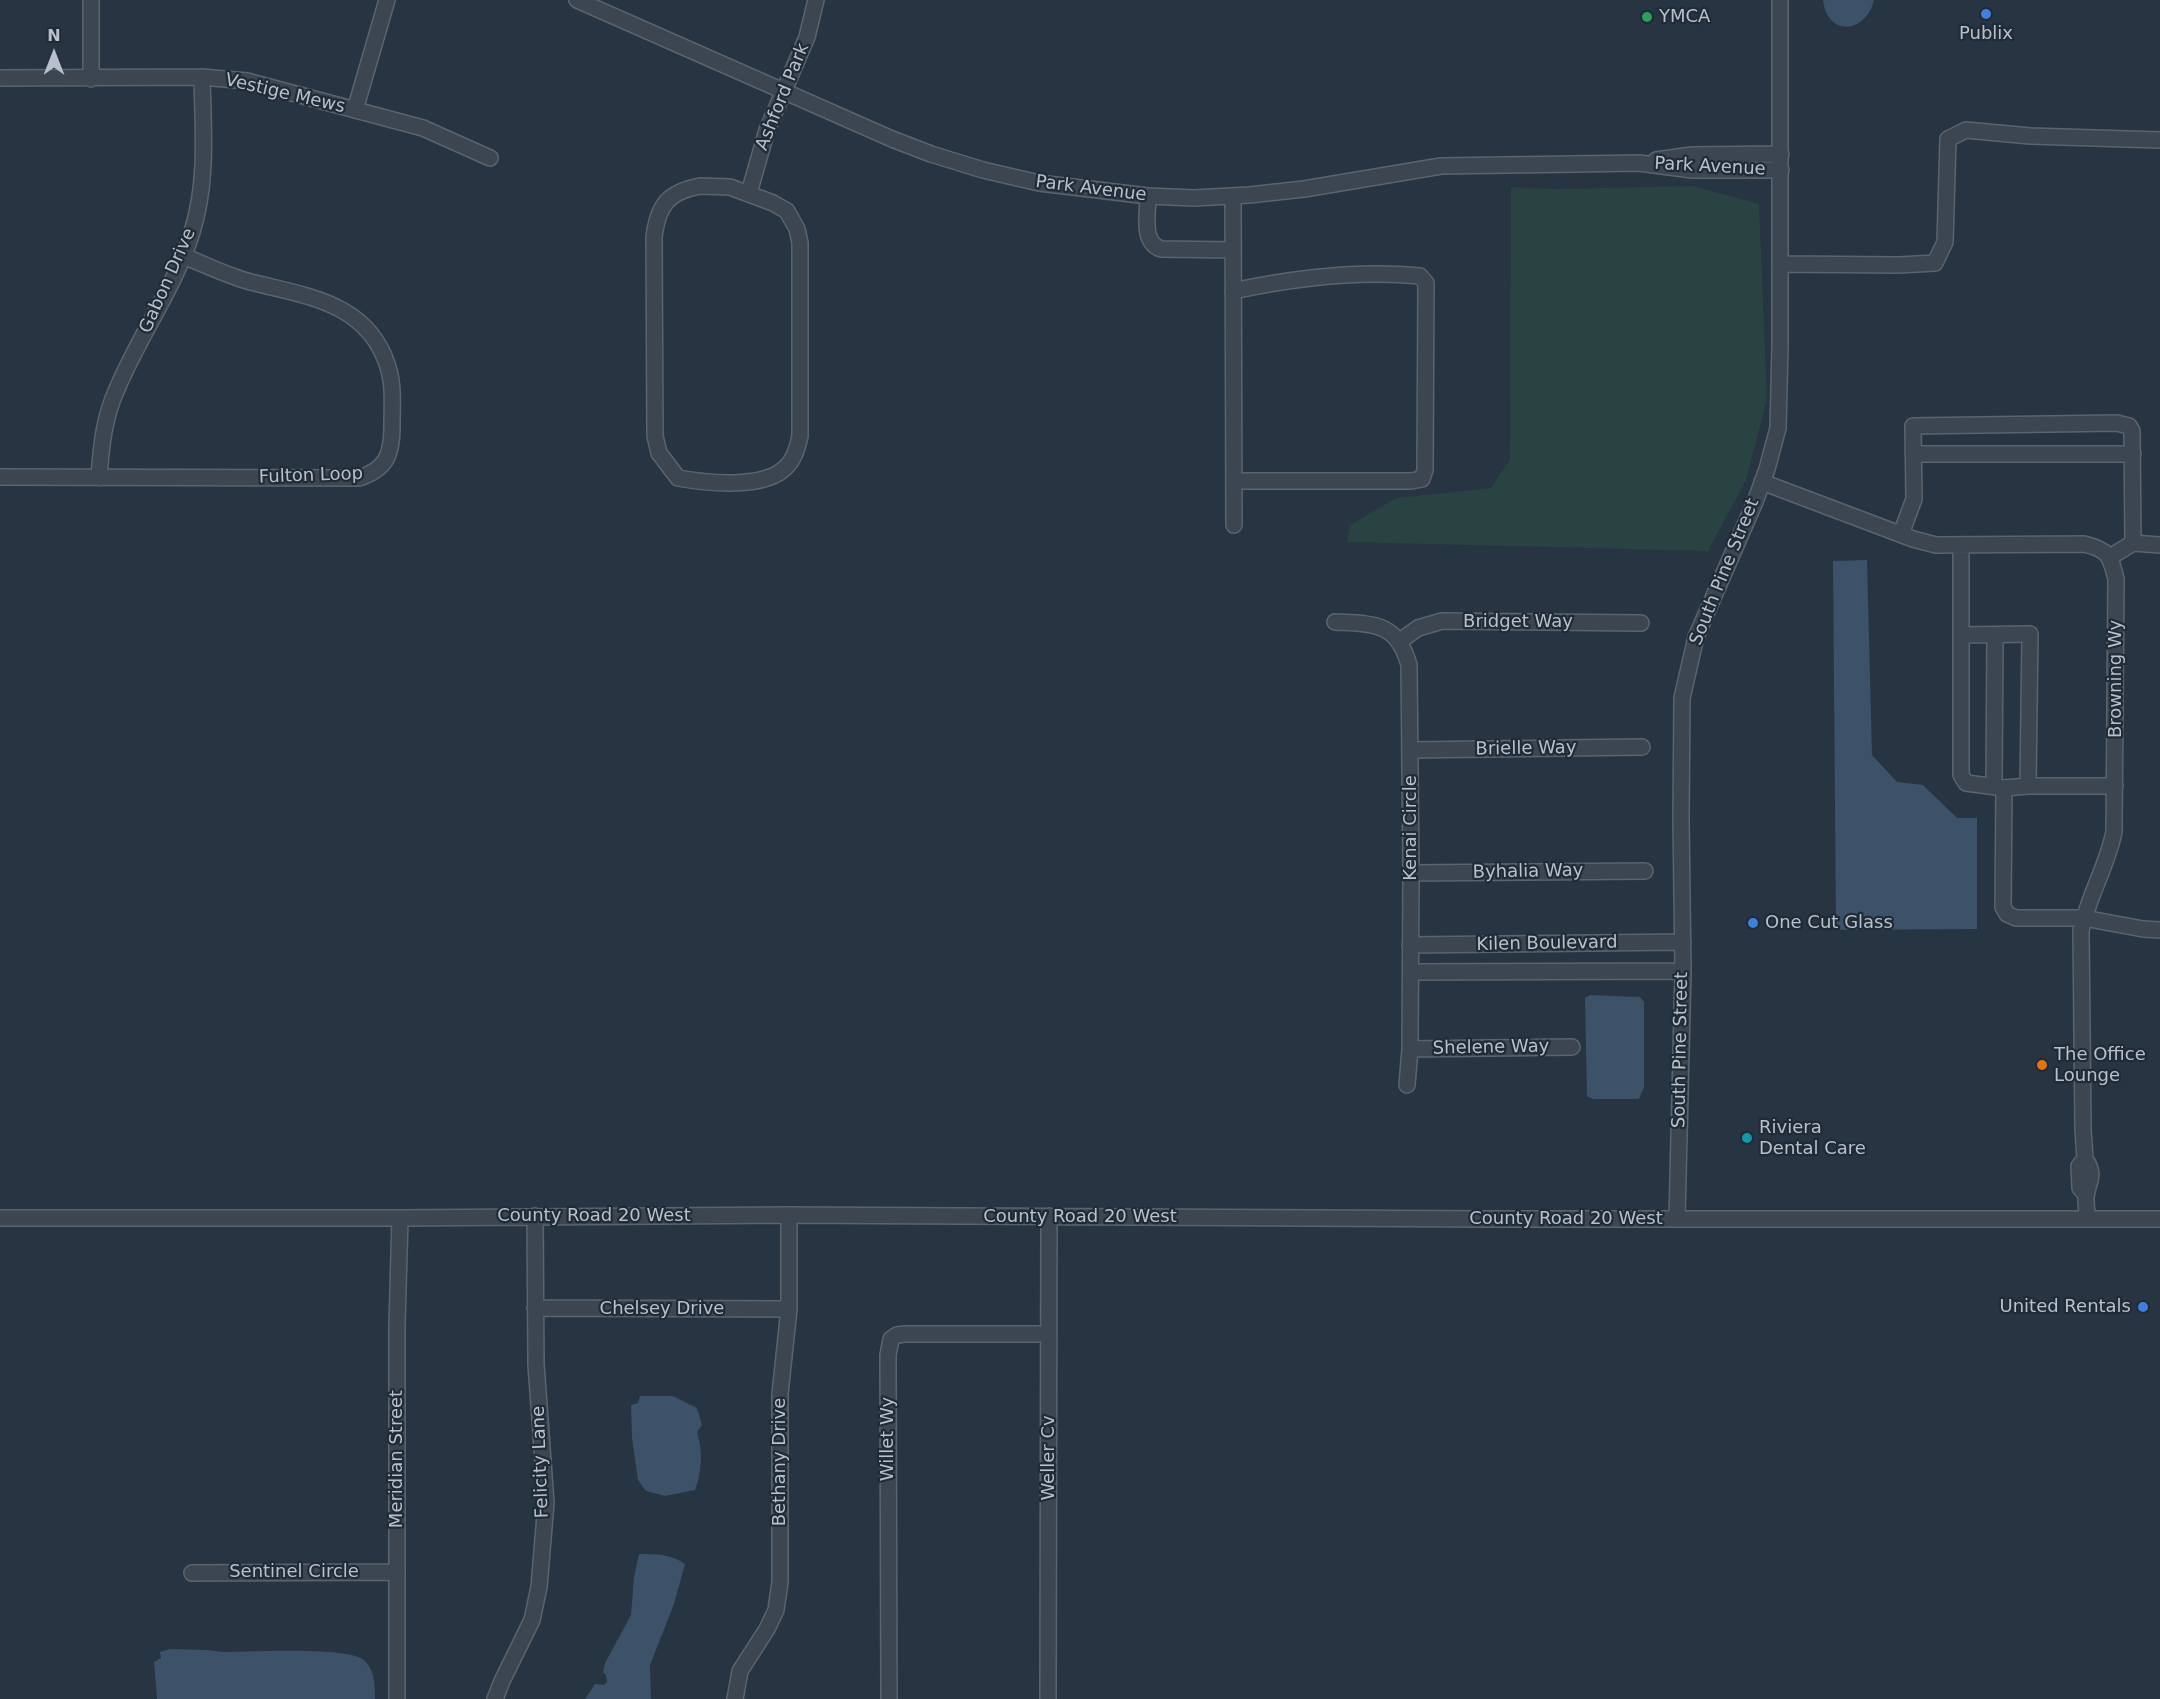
<!DOCTYPE html>
<html>
<head>
<meta charset="utf-8">
<style>
	body { margin:0 }
	#map { position:relative; width:2160px; height:1699px; overflow:hidden; background:#273441; font-family:"DejaVu Sans",sans-serif }
	canvas { display:block }
	.north { position:absolute; left:24px; top:24px; width:60px; height:60px; -webkit-text-stroke:4px #1f2b36; paint-order:stroke; rotate:0deg; font-size:16px; font-weight:700; line-height:24px; text-align:center; color:#b8c1cb }
	.north::after { content:''; display:block; margin:auto; width:21px; height:27px; background:#b8c1cb; clip-path:polygon(50% 0,100% 100%,50% 72%,0 100%) }
</style>
</head>
<body>
<div id="map">
<canvas width="2160" height="1699"></canvas>
<div class="north">N</div>
</div>
<script>
const context = document.querySelector('canvas').getContext('2d');
context.lineJoin = 'round';
function paint(path, color) { context.fillStyle = color; context.fill(path, 'evenodd'); }
function trace(path, color, width, dash) { context.strokeStyle = color; context.lineWidth = width; context.lineCap = dash ? 'butt' : 'round'; context.setLineDash(dash || []); context.stroke(path); }
function write(font, color, halo, rows, align = 'center') {
  context.font = font + ' "DejaVu Sans",sans-serif'; context.lineWidth = 4.5; context.setLineDash([]); context.textBaseline = 'middle'; context.strokeStyle = halo; context.fillStyle = color; for (const [text, x, y, turn = 0] of rows) {
    context.save(); context.translate(x, y); context.rotate((+turn || 0) * Math.PI / 180); context.textAlign = isNaN(turn) ? turn : align; if (halo) context.strokeText(text, 0, 0); context.fillText(text, 0, 0); context.restore();
  }
}
const green = new Path2D(`
	M1693 186 1759 204 1767 399 1746 480 1708 551 1347 542 1350 525 1396 498 1491 488 1510 459 1511 187 1552 189Z`);
const water = new Path2D(`
	M1823 0H1874C1866 34 1827 37 1823 0Z
	M1867 560 1872 755 1897 782 1923 785 1957 818H1977V929L1836 930 1833 561Z
	M1590 995 1640 997 1644 1002V1087L1639 1099H1593L1587 1096 1585 998Z
	M640 1396H673L697 1408 702 1425 697 1432C703 1450 702 1472 695 1490L665 1496 646 1491 638 1480 632 1438 631 1405 638 1403Z
	M639 1554C655 1554 672 1554 685 1564L674 1604 650 1665 651 1699H585L595 1684 604 1685 607 1682 606 1675 603 1672 605 1663 631 1615 634 1577Z
	M170 1649 207 1650 223 1652C249 1652 347 1646 364 1660 375 1670 375 1686 375 1699H157L154 1662 161 1658 160 1652Z`);
const minor = new Path2D(`
	M91 0V79
	M577 0 892 139 931 154 983 170 1039 183 1148 196 1194 198 1249 195 1304 189 1441 166 1639 163 1692 170H1781
	M0 78 202 77 247 81 423 128 490 158
	M355 110 387 0
	M1656 160 1692 155 1781 154
	M700 186 730 187 773 203 787 211 797 229 800 243V436C798 446 794 459 787 466 766 490 706 483 678 478L659 453 655 436 654 237C658 205 668 192 700 186Z
	M749 193 767 130 807 37 816 0
	M1148 196C1148 214 1141 242 1161 249L1233 250
	M1233 196 1234 525
	M1780 264 1899 265 1935 263 1945 242 1948 139 1966 130 2030 136 2160 140
	M1233 291C1294 278 1358 270 1420 276L1426 283 1425 470 1422 479 1411 481H1234
	M1913 454H2133
	M0 477 359 478C387 469 392 454 392 426 392 406 394 386 388 367 368 301 304 296 247 281 226 275 204 264 183 256
	M99 478C101 447 104 417 117 389 139 336 175 287 192 232 208 181 203 129 202 77
	M1762 482 1913 539 1936 545 2084 544C2109 550 2110 555 2116 579L2114 832C2107 866 2088 897 2081 931L2083 1129 2085 1159
	M1901 534 1914 499 1913 426 2117 423 2129 426 2132 431 2133 543 2110 557
	M2133 543 2160 545
	M1961 545V775L1966 783 2004 788
	M1335 622C1374 624 1397 622 1409 665L1411 873 1410 1049 1407 1085
	M1961 635 2030 634 2028 786
	M1400 641 1418 628 1442 621 1641 623
	M1410 750 1642 747
	M2115 786H2028L2004 788 2003 907 2007 914 2016 918H2084L2143 929 2160 930
	M1994 787 1995 635
	M1411 873 1645 871
	M1410 945 1683 942
	M1411 972 1683 971
	M1410 1049 1572 1047
	M2086 1195 2080 1188 2079 1166 2085 1159C2097 1176 2087 1182 2086 1198 2086 1205 2087 1212 2087 1219
	M0 1218H400L789 1215 1485 1219H2160
	M1677 1218 1683 971 1681 819 1682 698 1696 637 1755 502 1767 469 1778 428 1780 346V0
	M535 1308 789 1309
	M192 1573 397 1572
	M397 1699V1325L400 1218
	M495 1699 502 1681 532 1620 539 1587 546 1503 536 1364 535 1216
	M735 1699 740 1671 767 1629 776 1610 780 1582V1394L789 1309V1215
	M889 1699 888 1355 891 1339 897 1335 905 1334H1049
	M1048 1699 1049 1216`);
const markers = [
	[1986,14,6,"#3f7fe0"],
	[1647,17,6,"#2e9e5b"],
	[1753,923,6,"#3f7fe0"],
	[2042,1065,6,"#e8710a"],
	[1747,1138,6,"#0f9aa8"],
	[2143,1307,6,"#3f7fe0"]
];
const poiNames = [
	["YMCA",1659,17],
	["Publix",1986,34,"center"],
	["One Cut Glass",1765,923],
	["The Office",2054,1055],
	["Lounge",2054,1076],
	["Riviera",1759,1128],
	["Dental Care",1759,1149],
	["United Rentals",2131,1307,"right"]
];
const streetNames = [
	["Vestige Mews",285,94,13],
	["Ashford Park",783,97,-68],
	["Park Avenue",1710,167,3],
	["Park Avenue",1091,189,7],
	["Gabon Drive",168,281,-66],
	["Fulton Loop",311,476,-2],
	["South Pine Street",1725,572,-68],
	["Bridget Way",1518,622],
	["Browning Wy",2116,679,-90],
	["Brielle Way",1526,749,-1],
	["Kenai Circle",1411,828,-90],
	["Byhalia Way",1528,872,-1],
	["Kilen Boulevard",1547,944,-1],
	["Shelene Way",1491,1048,-1],
	["South Pine Street",1681,1050,-89],
	["County Road 20 West",594,1216],
	["County Road 20 West",1080,1217],
	["County Road 20 West",1566,1219],
	["Chelsey Drive",662,1309],
	["Willet Wy",888,1439,-90],
	["Weller Cv",1049,1458,-90],
	["Meridian Street",397,1459,-90],
	["Felicity Lane",541,1462,-92],
	["Bethany Drive",780,1462,-90],
	["Sentinel Circle",294,1572]
];
paint(green, '#294242');
paint(water, '#3b5268');
trace(minor, '#59646e', 18);
trace(minor, '#3b4651', 15);
for (const [x, y, r, color] of markers) { const dot = new Path2D(); dot.arc(x, y, r, 0, 2 * Math.PI); context.fillStyle = color; context.fill(dot); trace(dot, '#1f2b36', 2); }
write('18px', '#b8c1cb', '#1f2b36', poiNames, 'left');
write('18px', '#b8c1cb', '#1f2b36', streetNames);
</script>
</body>
</html>
